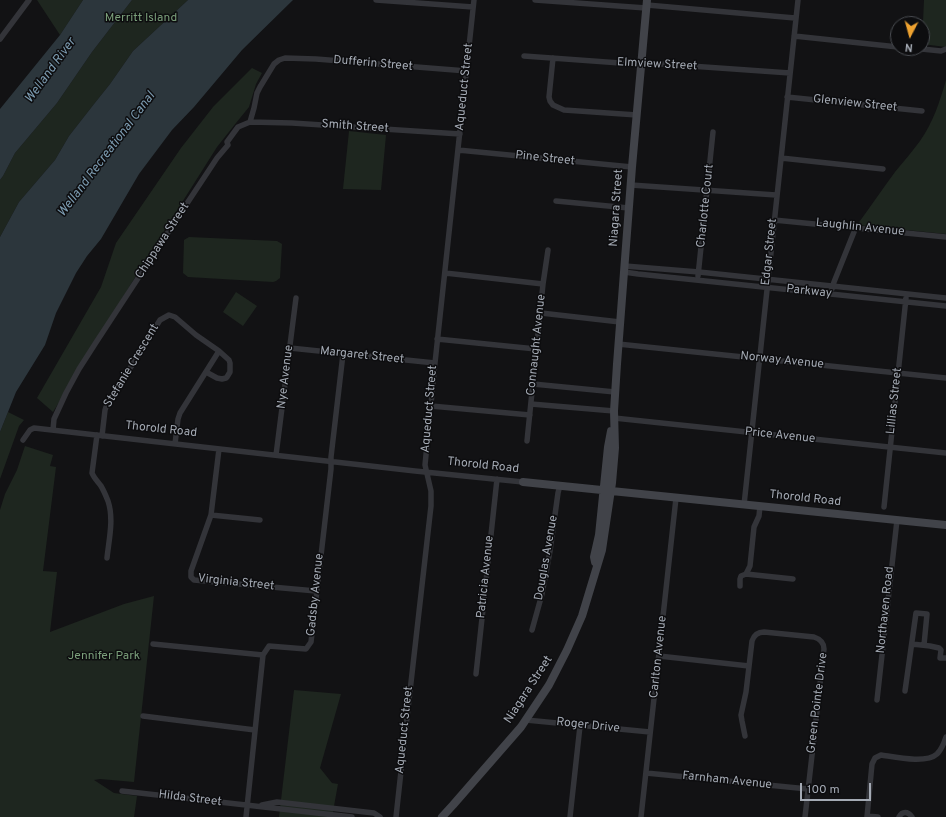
<!DOCTYPE html>
<html>
<head>
<meta charset="utf-8">
<style>
	body { margin:0 }
	#map { position:relative; width:946px; height:817px; overflow:hidden; background:#121214; font-family:Overpass,sans-serif }
	canvas { display:block }
	.north { position:absolute; left:890px; top:16px; width:40px; height:40px; box-sizing:border-box; background:#0d0d0f; border:1px solid #494c51; border-radius:50%; rotate:186deg; font-size:11px; font-weight:700; line-height:16px; text-align:center; color:#a4aab4 }
	.north::after { content:''; display:block; margin:auto; width:14px; height:18px; background:#eea230; clip-path:polygon(50% 0,100% 100%,50% 72%,0 100%) }
	.scale { position:absolute; left:800px; top:783px; width:71px; height:18px; box-sizing:border-box; border:2px solid #a4aab4; border-top:0; padding-left:5px; font-size:12px; line-height:14px; white-space:nowrap; color:#a4aab4; -webkit-text-stroke:3px #0d0d0f; paint-order:stroke }
</style>
</head>
<body>
<div id="map">
<canvas width="946" height="817"></canvas>
<div class="north">N</div>
<div class="scale">100 m</div>
</div>
<script>
const context = document.querySelector('canvas').getContext('2d');
context.lineJoin = 'round';
function paint(path, color) { context.fillStyle = color; context.fill(path, 'evenodd'); }
function trace(path, color, width, dash) { context.strokeStyle = color; context.lineWidth = width; context.lineCap = dash ? 'butt' : 'round'; context.setLineDash(dash || []); context.stroke(path); }
function write(font, color, halo, rows, align = 'center') {
  context.font = font + ' Overpass,sans-serif'; context.lineWidth = 3; context.setLineDash([]); context.textBaseline = 'middle'; context.strokeStyle = halo; context.fillStyle = color; for (const [text, x, y, turn = 0] of rows) {
    context.save(); context.translate(x, y); context.rotate((+turn || 0) * Math.PI / 180); context.textAlign = isNaN(turn) ? turn : align; if (halo) context.strokeText(text, 0, 0); context.fillText(text, 0, 0); context.restore();
  }
}
const green = new Path2D(`
	M37 0H83L60 35Z
	M132 0H188L133 51 110 84 94 104 69 136 55 160 19 202 0 237V180L3 176 15 153 57 103 92 52Z
	M924 0H946V47L922 44Z
	M252 68 262 73 256 84 249 107 236 123 217 147 145 261 53 412 37 398 101 287 116 243 181 148 213 107Z
	M946 80V234L857 225C870 207 882 190 895 172 903 162 912 152 920 141 933 123 940 101 946 80Z
	M349 131 386 135 381 190 343 189Z
	M189 237 277 241 282 244 280 278 276 281 273 282 188 277 183 273 184 240Z
	M236 292 257 306 243 326 223 312Z
	M8 412 24 420 19 426 0 479V432Z
	M25 446 53 455 50 466 56 467 43 571 57 572 50 632 124 604 154 596 134 782 100 779 94 780 114 793 137 796 134 817H0V510L5 494 17 470Z
	M294 690 341 694 320 768 332 783 338 784 332 817H279Z`);
const water = new Path2D(`
	M83 0H132L92 52 57 103 15 153 3 176 0 180V109L60 35Z
	M188 0H293L242 50 194 107 172 130 139 174 101 239 87 256 76 273 56 313 45 345 16 392 0 432V237L19 202 55 160 69 136 94 104 110 84 133 51Z`);
const street = new Path2D(`
	M376 0 473 7
	M535 0 646 8
	M647 5 795 18
	M794 36 898 47
	M0 39 29 0
	M912 48 941 51 946 49
	M524 56 634 64 648 63 790 73
	M553 58 549 97 550 101 553 105 564 110 637 115
	M787 97 922 111
	M250 122 254 108 257 93 260 87 274 64 279 60 285 58 316 59 467 71
	M458 150 632 167
	M781 158 883 169
	M631 185 776 195
	M556 201 629 208
	M774 220 946 237
	M625 266 699 272 946 298
	M624 272 638 274 946 306
	M445 273 543 284
	M698 276 713 132
	M832 289 834 282 854 232 855 228
	M541 313 620 322
	M437 339 536 349
	M618 344 946 378
	M290 348 435 363
	M533 384 615 392
	M531 404 614 411
	M431 406 530 415
	M614 418 946 453
	M53 430 54 419 66 393 79 369 95 344 182 211 217 158 228 145 227 142 238 127 250 122 292 123 460 134
	M97 435 92 473C94 478 98 482 101 486 104 491 106 496 108 501 114 519 109 539 107 558
	M102 436 105 410 106 407 160 320 169 315 175 317 196 335 219 351 229 360 230 363V372L227 377 226 378 222 379 217 378 206 372
	M23 440 30 430 34 428 415 471 523 482
	M527 441 543 284 548 250
	M175 444 178 419 180 413 219 351
	M219 449 211 515 191 571V577L194 580 316 591
	M276 455 296 298
	M744 505 798 0
	M884 507 906 298
	M211 515 260 520
	M746 574 793 579
	M740 586V579L741 576 746 574 750 566 754 527 759 516 760 506
	M532 630 542 594 550 551 558 493 560 485
	M153 644 263 655
	M912 644 930 646 939 648 941 650 940 658H946
	M659 656 749 666
	M476 674 497 479
	M905 691 916 613 927 614 924 645
	M877 700 897 520
	M143 716 255 730
	M526 720 650 732
	M745 736 742 721 741 715 746 692 752 641C754 635 758 632 764 632L814 637C820 639 824 643 824 649L805 817
	M646 773 808 789
	M122 791 352 817
	M262 805 277 802 374 813 380 817
	M867 816 878 817
	M246 817 263 655 269 646 306 649 311 642 331 469V457L343 354
	M396 817 403 753 431 506V491L425 465 435 363 474 0
	M570 817 580 726
	M641 817 676 498
	M867 817 872 764 875 758 881 755C895 757 926 764 937 754 942 749 944 743 946 737
	M899 817C902 811 908 811 912 817`);
const secondary = new Path2D(`
	M523 482 946 525
	M595 562 594 557 599 535 608 447 611 431
	M442 817 453 805 521 727 549 685 567 650 582 616 602 550 612 483 615 448 614 411 617 364 632 167 647 0`);
const parkNames = [
	["Merritt Island",141,19],
	["Jennifer Park",104,657]
];
const streetNames = [
	["Dufferin Street",373,64,5],
	["Elmview Street",657,65,3],
	["Aqueduct Street",465,87,-84],
	["Glenview Street",855,104,6],
	["Smith Street",355,127,4],
	["Pine Street",545,159,6],
	["Charlotte Court",706,206,-84],
	["Niagara Street",617,208,-86],
	["Laughlin Avenue",860,228,6],
	["Chippawa Street",163,241,-57],
	["Edgar Street",770,252,-84],
	["Parkway",809,292,6],
	["Connaught Avenue",537,345,-84],
	["Margaret Street",362,356,6],
	["Norway Avenue",782,361,6],
	["Stefanie Crescent",132,366,-59],
	["Nye Avenue",286,377,-83],
	["Lillias Street",895,401,-84],
	["Aqueduct Street",430,409,-85],
	["Thorold Road",161,430,6],
	["Price Avenue",780,436,6],
	["Thorold Road",483,466,6],
	["Thorold Road",805,499,6],
	["Douglas Avenue",547,558,-80],
	["Patricia Avenue",486,577,-84],
	["Virginia Street",236,583,6],
	["Gadsby Avenue",316,595,-84],
	["Northaven Road",886,610,-84],
	["Carlton Avenue",659,657,-84],
	["Niagara Street",529,690,-57],
	["Green Pointe Drive",818,703,-83],
	["Roger Drive",588,726,6],
	["Aqueduct Street",405,730,-84],
	["Farnham Avenue",727,781,6],
	["Hilda Street",190,799,7]
];
const waterNames = [
	["Welland River",51,71,-54],
	["Welland Recreational Canal",107,155,-53]
];
paint(green, '#1e261f');
paint(water, '#2c363c');
trace(street, '#333439', 5.5);
trace(secondary, '#414349', 8);
write('12px', '#7b9f7b', '#0d0d0f', parkNames);
write('12px', '#a4aab4', '#0d0d0f', streetNames);
write('italic 13px', '#7b9aaf', '#0d0d0f', waterNames);
</script>
</body>
</html>
